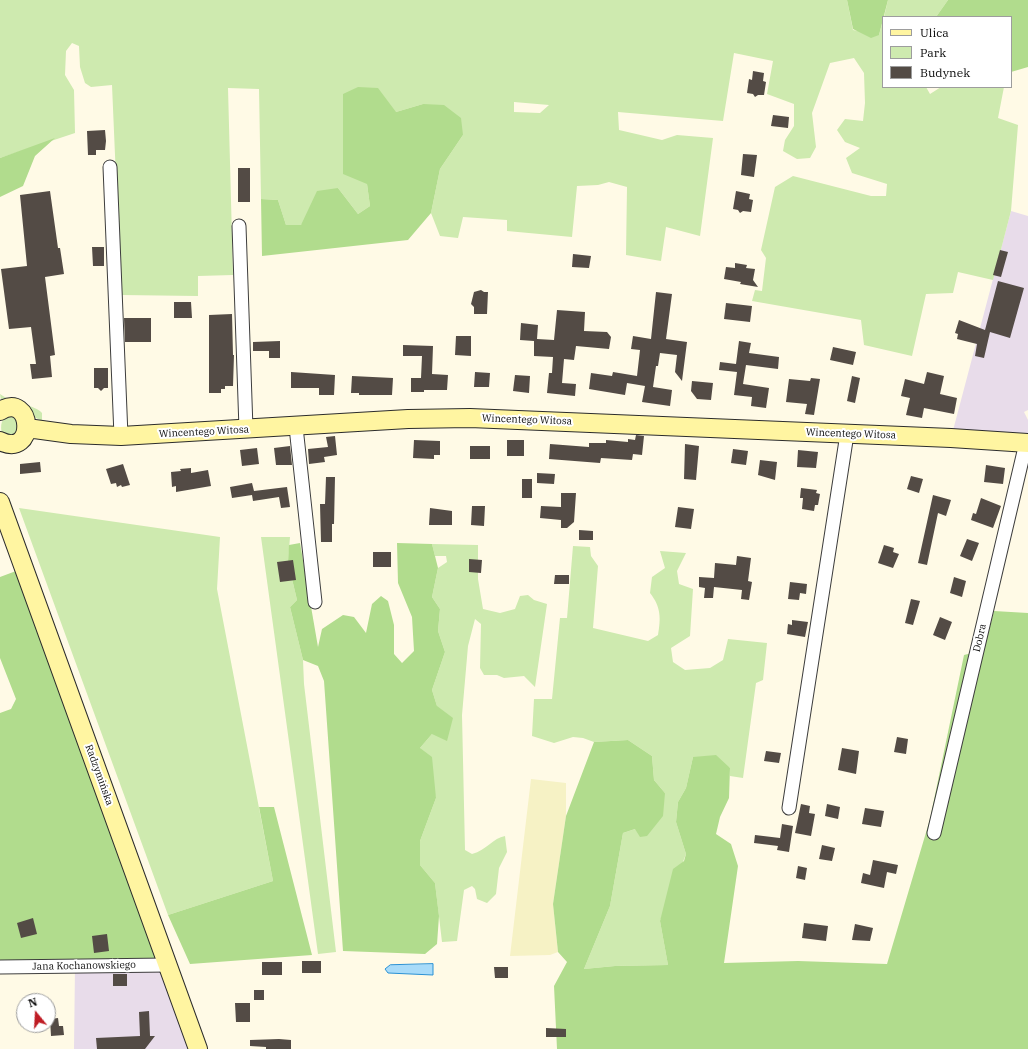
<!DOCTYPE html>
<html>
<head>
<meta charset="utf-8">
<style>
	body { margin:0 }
	#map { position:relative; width:1028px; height:1049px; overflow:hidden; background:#fffae6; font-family:"IBM Plex Serif",serif }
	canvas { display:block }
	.legend { position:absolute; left:882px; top:16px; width:130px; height:72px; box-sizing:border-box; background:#fff; border:1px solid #9d9d9d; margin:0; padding:5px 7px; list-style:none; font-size:12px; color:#0a0a0a }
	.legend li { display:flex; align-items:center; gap:8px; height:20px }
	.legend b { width:20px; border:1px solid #9d9d9d }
	.north { position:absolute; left:16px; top:993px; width:40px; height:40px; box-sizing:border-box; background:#fff; border:1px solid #9d9d9d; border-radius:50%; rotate:342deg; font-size:11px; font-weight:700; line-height:16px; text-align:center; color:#0a0a0a }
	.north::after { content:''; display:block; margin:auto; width:14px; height:18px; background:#bf1c24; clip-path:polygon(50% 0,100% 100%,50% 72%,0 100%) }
</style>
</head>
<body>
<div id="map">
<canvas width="1028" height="1049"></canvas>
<ul class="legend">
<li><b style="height:5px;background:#fff5a1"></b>Ulica</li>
<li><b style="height:11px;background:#ceeaaf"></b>Park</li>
<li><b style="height:11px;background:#534b45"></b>Budynek</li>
</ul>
<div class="north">N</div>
</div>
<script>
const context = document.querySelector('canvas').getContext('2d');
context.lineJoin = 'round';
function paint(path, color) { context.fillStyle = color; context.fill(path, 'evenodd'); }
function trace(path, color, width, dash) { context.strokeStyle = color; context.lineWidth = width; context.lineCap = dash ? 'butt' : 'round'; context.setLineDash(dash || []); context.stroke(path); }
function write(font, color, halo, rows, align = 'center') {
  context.font = font + ' "IBM Plex Serif",serif'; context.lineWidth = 4; context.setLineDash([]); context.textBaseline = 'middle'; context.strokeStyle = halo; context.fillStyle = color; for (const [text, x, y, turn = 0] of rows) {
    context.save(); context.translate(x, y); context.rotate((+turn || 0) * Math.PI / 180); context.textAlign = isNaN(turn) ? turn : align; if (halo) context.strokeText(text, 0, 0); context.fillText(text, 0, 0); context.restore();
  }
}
const industrial = new Path2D(`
	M1011 211 1028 216V410L1024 412 1028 420V445L951 438Z
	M166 966 199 1049H74L75 967Z`);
const farmland = new Path2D(`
	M531 779 566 783V816L553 904 558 952 550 955 510 956Z`);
const green = new Path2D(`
	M0 0H847L853 30 879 35 883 20V87H926L930 94 941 87H1004L998 118 1018 125 1011 211 993 280 958 272 953 293 926 294 912 356 864 345 861 320 752 301 755 290 762 291 766 258 761 250 775 187 793 176 871 196H886L887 184 852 173 846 158 860 148 845 142 837 130 845 119 863 121 865 103 864 73 854 58 830 63 812 113 816 147 810 158 797 159 783 151 785 140 794 126V104L767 94 773 61 734 53 723 121 618 112 619 130 662 140 677 135 713 138 700 236 666 227 661 261 626 255 627 187 609 182 598 185 577 186 572 237 507 231V220L463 217 458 238 440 236 431 213 440 169 463 135 423 104 396 112 367 184 370 206 358 214 338 188 301 225H286L278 200 261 199 259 89 228 88 233 275 198 276V296L121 295 112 85 91 87 85 83 80 67 79 46 72 43 66 51 65 75 74 90 75 133 0 158ZM514 102 549 105 540 113 514 112Z
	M888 0H948L936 17H884Z
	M0 394C11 403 36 405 42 413V421L1 400Z
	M10 415 20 422 15 435 2 434C0 425 1 418 10 415Z
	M19 508 220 537 217 589 273 881 168 915Z
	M261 537H290L288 562 297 600 290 607 303 660 304 684 336 952 318 954Z
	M432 544 478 545V579L483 609 500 613 515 609 520 596 528 595 534 600 547 604 535 687 524 676 504 678 497 675H484L480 668 481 624 475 619 468 646 462 715 465 850 472 854C487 850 493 838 505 836L507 852 499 868 496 894 487 903 477 899 475 889 472 886 464 890 457 941 442 942 435 883 420 865V841L436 798 420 748 432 734 437 706 432 690 445 652 438 631 440 609 432 597 438 568 447 562 446 556H435Z
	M573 546 590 547 591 556 598 566 593 628 648 641 658 635C661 618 661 607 650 593L652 577 665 568 660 551 686 553 677 571 679 584 693 589 690 636 671 648 673 662 685 670 710 668 723 660 728 639 767 643 763 680 756 683 743 778 730 776V768L693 757 686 788 678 802 676 822 686 854 660 921 668 965 615 966 584 969 610 906 623 833 635 829 665 793 654 780 652 756 628 740 594 742 583 738 573 737 554 743 532 736 534 699H552L560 618H567Z`);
const forest = new Path2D(`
	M847 0H888L879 35 871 38 853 29Z
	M948 0H1028V67L1011 72V17H936Z
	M358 87 378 88 396 112 423 104 444 105 461 118 463 135 440 169 431 213 408 240 262 256 261 199 278 200 286 225H301L317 191 338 188 358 214 370 206 367 184 343 174V94Z
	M55 138 35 156 23 186 0 197V158Z
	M300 543 318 647 322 629 343 615 354 617 366 633 372 604 381 596 388 601 394 625V654L402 663 414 651 412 617 398 583 397 543 432 544 438 568 432 597 440 609 438 631 445 652 432 690 437 706 453 718 447 741 432 734 420 748 432 757 436 798 420 841V865L435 883 439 916 437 944 425 954 343 951 324 681 318 666 303 660 290 607 297 600 288 562 289 545Z
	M24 568 166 966 0 967V713L11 709 16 699 0 658V577Z
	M994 611 1028 613V1049H557L554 986 567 962 558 952 553 904 566 816 594 742 628 740 652 756 654 780 665 793 663 816 647 836 640 837 635 829 623 833 610 906 584 969 615 966 668 965 660 921 673 869 684 861 686 854 676 822 678 802 686 788 693 757 716 755 730 768 729 798 720 817 716 834 731 844 738 866 724 963 798 961 887 964 930 819 964 655 984 650Z
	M259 807H274L312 955 190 964 168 915 273 881Z`);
const water = new Path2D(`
	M433 964V975L388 973 385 969 390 965Z`);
const building = new Path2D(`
	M753 71 764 73 763 81 766 82 764 95H758L755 97 753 94 747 93 749 79 752 80Z
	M773 115 789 117 788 128 771 126Z
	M105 130 106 141 105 150H96V155H88L87 131Z
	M743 154 757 155 754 177 741 175Z
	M238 168H250V202H238Z
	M50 191 58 248H60L64 274 45 277 55 355 50 356 52 377 32 379 30 364H36L31 327 9 329 1 269 27 266 20 195Z
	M736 191 750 194 749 199 753 200 751 212 743 211 740 213 738 210 733 209Z
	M92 247H104V266H93Z
	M1000 250 1008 252 1001 277 993 275Z
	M573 254 591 256 589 268 572 267Z
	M735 263 747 265 746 268 755 269 753 280 758 287 740 284 741 282 724 279 726 267 735 268Z
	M998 281 1024 288 1010 338 990 332 984 358 975 356 977 344 957 339 958 334 955 333 959 320 985 330Z
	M481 290 484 292H488L487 314H474V307L471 304 474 292Z
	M656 292 672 294 666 339 687 342 682 381 675 372 677 355 660 353 658 366H656L653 387 672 390 670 406 642 402 645 386 627 383 625 395 589 389 591 373 612 376 613 372 637 376 640 350 631 349 633 336 651 339Z
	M174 302H191L192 318H174Z
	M726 303 752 306 750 322 724 319Z
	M557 310 585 312 584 331 607 332 611 337 609 349 576 346 574 360 564 359 562 383 576 384 575 396 547 393 549 373H552L553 357 534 356V341L520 340 521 323 538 325 537 339 554 340Z
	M232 314 233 355H234L233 386H225V389H221V393H209V315Z
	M124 318H151V342H125Z
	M456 336H471V356L455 355Z
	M280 341V358H269V351H253V342Z
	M739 341 751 343 749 353 779 357 778 369 746 365 743 384 769 388 766 408 751 406 752 397 734 395 737 372 719 370 720 362 736 364Z
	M403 345 433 346 432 374 448 375 447 390H424V392H411V378H421L422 356H403Z
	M833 347 856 352 853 365 830 360Z
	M94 368H108V388H104L101 391 98 388H94Z
	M291 372 335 375 334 395H319V388H291Z
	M475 372 490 373 489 387H474Z
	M927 372 944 376 940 394 957 398 954 414 924 408 922 418 906 415 910 398 901 396 905 379 924 384Z
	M515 375 530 376 529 393 513 391Z
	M352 376 393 378 392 395H359V393H351Z
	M852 376 860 378 855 403 847 401Z
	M811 378 820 379 814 415 805 414 807 404 786 402 789 379 810 381Z
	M692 381 713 383 711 400 697 399 691 391Z
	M636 435 644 436 642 455 633 454 632 460 601 458 600 463 549 459 550 444 589 447V443H606V440L628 442V439L635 440Z
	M335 436 337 455 324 457 325 462 309 464 308 449 328 447 326 437Z
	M414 440 440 441V455H434V459L413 458Z
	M507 440H524V456H507Z
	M685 444 699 446 696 480 684 479Z
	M290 446 292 465H276L274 448Z
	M470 446H490V459H470Z
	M257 448 259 464 242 466 240 450Z
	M733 449 748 451 746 465 731 463Z
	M798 450 818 452 816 468 797 467Z
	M760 460 777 462 775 480 758 475Z
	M40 462 41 472 20 474V464Z
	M123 464 130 485 122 487 121 485 117 487 116 483 111 484 106 469Z
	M986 465 1005 468 1003 484 984 482Z
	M191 468V473L208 470 211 486 176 492V486L172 487 171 472 181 471 180 469Z
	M537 473 555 474 554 484 537 483Z
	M911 476 923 479 919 493 907 489Z
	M326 477H335L334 524H332V542H321L320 504H325Z
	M522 479H532V498H522Z
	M252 483 254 491 287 487 290 507 281 508 279 497 253 501 252 495 232 498 230 487Z
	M801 488 817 490 816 493 820 494 818 505H815L814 511 802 509 803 498H800Z
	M561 493H576L574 522 567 528H561V520L540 518 541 506 561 507Z
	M933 495 951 500 946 516 938 513 927 565 918 563Z
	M981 498 1001 506 993 528 971 520 973 513 976 514Z
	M472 506H485L484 526 471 525Z
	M678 507 694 509 691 529 675 527Z
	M430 508 452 511V525H429Z
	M579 530 593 531V540H579Z
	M967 539 979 543 972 561 960 556Z
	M884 545 894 548 893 552 899 554 893 568 878 563Z
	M373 552H391V567H373Z
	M737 556 751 558 748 581 752 582 749 600 741 599 742 590 714 587 713 598H704L705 588 699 587V577L714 578 715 563 736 565Z
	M469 559 482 560 481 573 469 572Z
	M293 560 296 580 280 582 277 562Z
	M555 575H569V584H554Z
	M954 577 966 581 962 597 950 593Z
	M790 582 807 584 806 594 800 593 799 600 788 599Z
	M911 599 920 601 913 625 905 623Z
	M940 617 952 622 945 640 933 635Z
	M792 620 808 622 805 637 787 634 788 624 792 625Z
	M897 737 908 739 906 754 894 752Z
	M842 748 859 751 856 774 838 770Z
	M766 751 781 753 779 763 764 761Z
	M801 804 810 806 809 813 815 814 811 836 795 833Z
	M827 804 840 807 838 819 825 816Z
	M865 808 884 811 881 827 862 824Z
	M782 824 793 826 789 852 777 850 778 846 754 843 755 835 780 838Z
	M822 845 835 848 832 861 819 859Z
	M873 860 898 865 896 874 887 872 884 888 861 883 863 873 870 875Z
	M798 866 807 868 805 880 796 878Z
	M33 918 37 934 21 938 17 923Z
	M804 923 828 926 826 941 802 938Z
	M855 924 873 928 870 941 852 940Z
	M107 934 109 951 94 953 92 936Z
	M302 961H321V973H302Z
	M262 962H282V975H262Z
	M494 967H508V978H495Z
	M113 974H127V986H113Z
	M254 990H264V1000H254Z
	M235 1003H250V1022H236Z
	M149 1011 150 1036H155L145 1049H97L96 1038 140 1036 139 1012Z
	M58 1018 59 1026H63L64 1035 51 1036 50 1019Z
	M546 1028 566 1029V1037H546Z
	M279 1039 291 1040V1049H266V1047L250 1046V1040Z`);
const street = new Path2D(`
	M110 167 121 436
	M239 226 246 429
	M296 427 315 602
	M789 808 847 434
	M934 833 1026 443
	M0 967 168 965`);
const secondary = new Path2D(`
	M0 411C33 391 37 459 0 441
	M27 428 71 434 121 436 408 419 470 418 951 438 1028 443
	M0 502 198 1049`);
const streetNames = [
	["Wincentego Witosa",527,420,2],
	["Wincentego Witosa",204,432,-3],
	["Wincentego Witosa",851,434,2],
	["Dobra",980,638,-77],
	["Radzymińska",99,775,70],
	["Jana Kochanowskiego",84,966,-1]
];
paint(industrial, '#e8dcea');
paint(farmland, '#f6f2c5');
paint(green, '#ceeaaf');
paint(forest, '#b1dc8d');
paint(water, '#a8dbf9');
trace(water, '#2b91d4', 1);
paint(building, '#534b45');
trace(street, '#3d3d3d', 15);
trace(secondary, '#2c2c2c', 20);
trace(street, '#fff', 13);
trace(secondary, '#fff5a1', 18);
write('10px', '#0a0a0a', '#fff', streetNames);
</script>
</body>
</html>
